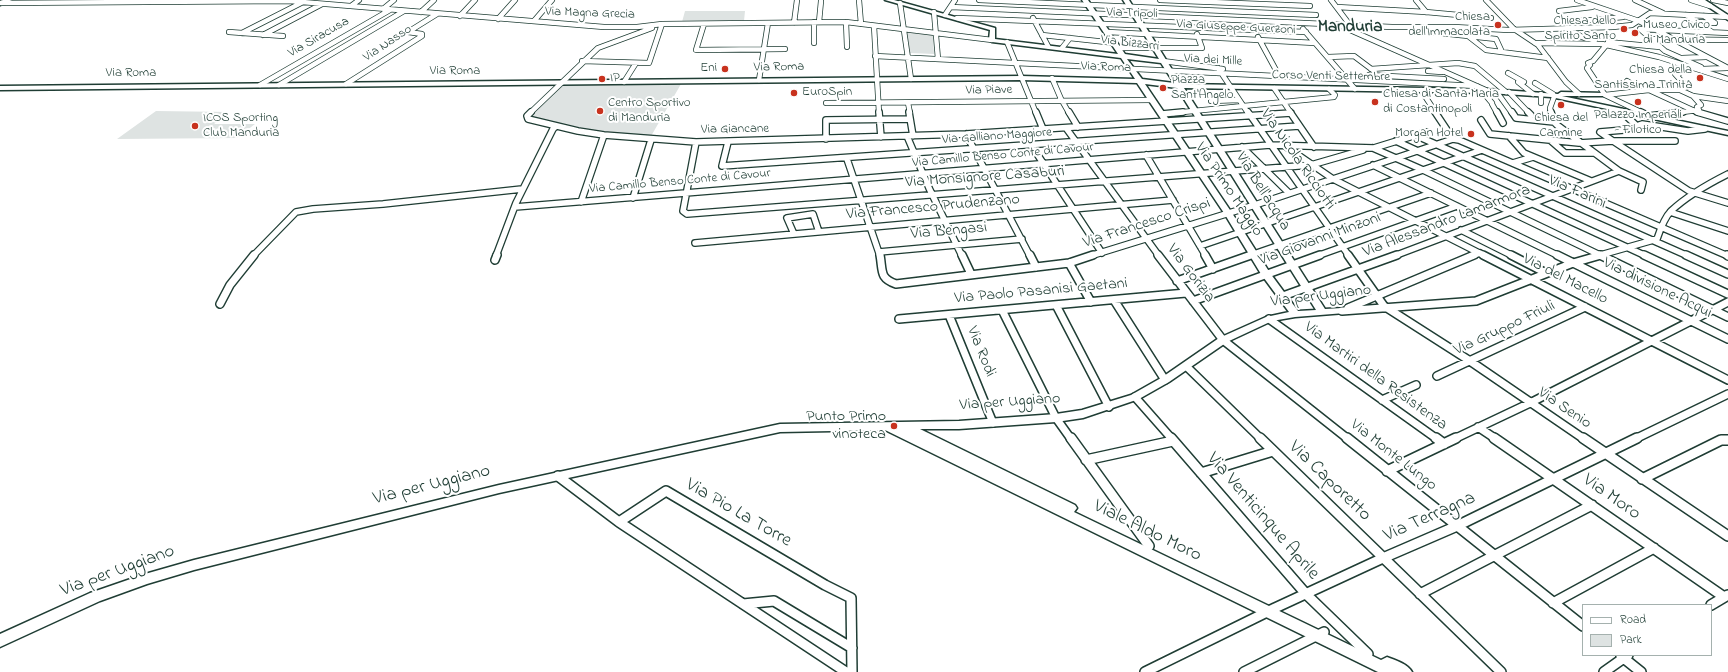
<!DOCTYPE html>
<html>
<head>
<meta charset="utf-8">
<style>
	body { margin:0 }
	#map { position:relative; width:1728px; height:672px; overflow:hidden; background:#fff; font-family:"Indie Flower",sans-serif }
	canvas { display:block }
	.legend { position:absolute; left:1582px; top:604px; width:130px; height:52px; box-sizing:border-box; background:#fff; border:1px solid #a5b1ae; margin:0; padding:5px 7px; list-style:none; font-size:12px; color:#1f3d34 }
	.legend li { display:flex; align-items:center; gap:8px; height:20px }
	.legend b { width:20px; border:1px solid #a5b1ae }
</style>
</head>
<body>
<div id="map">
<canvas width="1728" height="672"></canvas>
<ul class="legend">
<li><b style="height:5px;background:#fff"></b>Road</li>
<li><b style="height:11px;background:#dee3e2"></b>Park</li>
</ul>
</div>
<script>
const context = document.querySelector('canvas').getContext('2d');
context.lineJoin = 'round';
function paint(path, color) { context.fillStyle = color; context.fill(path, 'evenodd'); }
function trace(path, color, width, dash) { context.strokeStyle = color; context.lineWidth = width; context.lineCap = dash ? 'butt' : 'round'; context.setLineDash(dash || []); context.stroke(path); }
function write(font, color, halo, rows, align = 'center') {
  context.font = font + ' "Indie Flower",sans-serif'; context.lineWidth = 4; context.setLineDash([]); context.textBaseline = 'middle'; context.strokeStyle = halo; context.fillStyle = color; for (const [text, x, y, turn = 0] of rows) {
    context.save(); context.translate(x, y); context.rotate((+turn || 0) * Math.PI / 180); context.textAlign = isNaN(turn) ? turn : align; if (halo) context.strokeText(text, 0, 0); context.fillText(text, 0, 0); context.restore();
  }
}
const green = new Path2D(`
	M685 11H745L744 21 682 22Z
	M907 32 933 35 934 54 910 53Z
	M681 84 650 138 585 130 534 118 532 116 533 112 559 85Z
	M156 111 229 112 214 124H255L237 138 117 139Z`);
const streetFar3 = new Path2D(`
	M859 0 861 24
	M979 0 1316 15
	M1160 0 1310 6
	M1331 0 1350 25
	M1416 0 1426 12
	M1486 0 1514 29 1538 45 1566 82 1579 94
	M1577 0 1639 21 1728 68
	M1635 0 1663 13
	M1691 0 1710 6
	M1713 0 1728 3
	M1 3 290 1 604 27H637L662 24 846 22 992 40
	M900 3 911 79
	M351 6 359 0
	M951 7 1392 27H1454L1508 30 1613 27 1632 25 1650 13 1728 17
	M1337 7 1426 12 1491 18
	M383 9 394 0
	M1559 11 1592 7
	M421 12 434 0
	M934 12 938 59
	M945 15 955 0
	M1686 15 1712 32
	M460 16 475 0
	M957 18 1306 32
	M1033 18 1048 46
	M498 19 515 0
	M1567 20H1594L1623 17
	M534 21 552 0
	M814 22V43
	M819 22 821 1
	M846 22 847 47
	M1698 22 1715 23 1704 16
	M794 23 797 0
	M704 24 696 50 785 49
	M874 26 879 113
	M1341 26 1488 91
	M1567 28 1582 37 1595 40
	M1303 29 1355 89
	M1640 29 1728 33
	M1640 29 1665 51 1701 67
	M1422 31 1468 36 1486 50 1548 58
	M229 32 283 36
	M1108 32 1315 43
	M242 33 303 2
	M263 35 322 4
	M1042 35 1115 43
	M1468 36 1496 39 1502 52
	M1258 37 1277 72
	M1651 39 1728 40
	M1007 42 1036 113
	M1608 42 1660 47
	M1535 43 1602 44 1659 57 1728 79
	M1608 43 1593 61 1588 63 1590 65 1587 68 1605 95 1643 113
	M1062 48 1070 38
	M1118 48H1202L1197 34
	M875 56 1477 86
	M1328 57 1354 56 1374 71
	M1682 58 1706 57
	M582 61 649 63 662 24
	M1163 61 1223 69
	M1218 68 1248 113
	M1687 68 1680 69 1679 74H1675L1687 87 1680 90 1693 96 1728 101
	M1371 69 1458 63 1475 66 1506 92
	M1703 69 1727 68
	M1428 71 1442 72
	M1508 73 1524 82H1518L1533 94
	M1369 75 1444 79
	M1052 78 1061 99 1069 113
	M759 80 768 23
	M1627 81 1637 87
	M624 82 636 63
	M1535 83 1553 94
	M346 84 422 36V34L408 32 437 14
	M260 85 390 10
	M279 85 404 11
	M1274 88 1291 113
	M1421 90 1436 113
	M1649 90 1699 113
	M1482 91 1492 103
	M1496 91 1512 113
	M1509 92 1529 113
	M1541 94V103
	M1605 95 1649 90H1680
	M1211 101 1239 100
	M826 103 1152 100
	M908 103 910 113
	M1492 104 1497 113
	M1622 111 1623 113
	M530 113 598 48 652 28
	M1173 113 1334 97 1335 95 1329 89
	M1551 113 1550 108 1554 97
	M1674 113 1699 110 1697 107 1701 105 1693 96`);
const streetFar2 = new Path2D(`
	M531 112 527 116 528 119 578 131 604 135 696 142 966 134 1291 113
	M879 112 881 137
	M909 112 913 136
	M1036 112 1043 129
	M1069 112 1078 127
	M1248 112 1349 256
	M1290 112 1314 147
	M1435 112 1453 139
	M1497 112 1503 123
	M1512 112 1516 118 1554 122
	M1528 112 1531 115
	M1551 112 1554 122 1557 125 1619 171 1643 182 1641 190
	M1622 112 1638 127
	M1641 112 1649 116 1683 112
	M1697 112 1728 121
	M1162 114 1183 112
	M1481 120 1490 134 1579 143 1613 141 1600 132 1624 130 1642 124 1688 131 1705 129
	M1066 128 1159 256
	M1022 131 1102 253
	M966 134 1030 256
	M1415 135 1688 256
	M907 136 929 188 962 256
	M1509 136 1524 153 1591 181
	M826 139V120L910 119
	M1550 140 1565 153H1594
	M1396 141 1646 256
	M1613 141 1689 191 1728 203
	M1613 141H1675
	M696 142 683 211 687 214 1311 165 1363 150
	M728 142 722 166 1299 126
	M1285 146 1333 179 1485 256
	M1242 147 1289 193
	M1373 148 1423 170 1482 150
	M1146 155 1206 256
	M847 159 880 256
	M1513 163 1533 157
	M1373 165 1559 256
	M633 198 651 140
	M581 202 604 135
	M515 207 1270 145 1374 148 1426 132
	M1670 212 1728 231
	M1461 230 1513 256
	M794 234 787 218 813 214 819 232
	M695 243 1173 200
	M1200 246 1423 170 1602 256
	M879 252 1022 239
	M253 256 296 212 313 209 383 204 522 189
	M496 256 516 203 553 129 556 126
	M1090 256 1255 205 1453 139 1459 140 1728 256
	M1248 256 1431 193
	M1317 256 1457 206
	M1394 256 1619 171
	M1472 256 1480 253
	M1597 256 1657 239C1660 230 1664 218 1671 211 1687 196 1708 184 1728 174`);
const streetFar1 = new Path2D(`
	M880 255C883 271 879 278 896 284L1069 263 1093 255
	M962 255 971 274
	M1030 255 1036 267
	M1158 255 1223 340 1348 439
	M1205 255 1213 269
	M1348 255 1384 306 1470 361 1584 439
	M1483 255 1728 380
	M1511 255 1546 273
	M1557 255 1728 339
	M1600 255 1728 317
	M1644 255 1728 294
	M1686 255 1728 274
	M1727 255 1728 256
	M495 260 497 255
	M1069 263 1091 302
	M1177 281 1251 255
	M1283 296 1397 255
	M1114 300 1165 380
	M1193 301 1320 255
	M220 304 230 285 254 255
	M1056 305 1109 407
	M1348 308 1474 255
	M1002 310 1056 418 1071 439
	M1342 311 1476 301 1573 263 1601 255
	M949 315 993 423
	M899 319 1186 293
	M1269 319 1437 439
	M1186 366 1261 439
	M1437 376 1585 307
	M1135 397 1172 439
	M1382 400 1416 385
	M1478 427 1496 439
	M1454 439 1530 403 1728 302
	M1635 439 1728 394`);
const street = new Path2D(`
	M1071 438 1149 546
	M1171 438 1306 594 1368 654
	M1260 438 1501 672
	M1347 438 1583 626
	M1436 438 1444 444
	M1494 438 1724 597
	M1583 438 1728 536
	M1086 460 1173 441
	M1387 471 1456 438
	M1201 473 1273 451
	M558 476 619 522 666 491 825 585 851 598 852 672
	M1642 479 1721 440H1728
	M619 522 846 672
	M1420 594 1592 505
	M1553 603 1654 548
	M743 604 774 601 852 648
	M1711 605 1728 595
	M1621 656 1641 672
	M1145 672 1275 608 1383 558 1457 526 1637 438
	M1244 672 1324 632
	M1604 672 1628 655`);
const secondary = new Path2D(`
	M885 0H894L995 28V39L1118 54 1082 0H1088L1125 54 1159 59 1123 0H1129L1181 84 1488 89 1558 94 1561 92 1605 93 1607 94V96H1562L1728 131V135L1551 97 1488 93 1184 88 1325 309 1342 308 1347 311 1345 313 1295 317 1272 321 1227 342 1169 382 1139 399 1083 418 1056 422 959 429H920L1075 505 1077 508 1074 512 1381 660 1387 657C1395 660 1408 664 1412 672H1378L885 430 780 432 499 493 194 570 147 584 100 601 0 647V634L90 593 145 574 194 560 499 485 780 424 959 421 1056 414 1082 410 1131 395 1161 378 1219 338 1266 317 1289 312 1261 274 1224 213 1137 83 1021 80 0 90V86L1021 76 1135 79 1121 58 992 42 989 40 990 30ZM1127 59 1161 63 1174 83 1142 79ZM1145 84 1177 88 1316 310 1298 311 1270 273 1232 213Z
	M1698 0H1705L1728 15V20Z`);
const primary = new Path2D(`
	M3 0H12L0 5V1Z`);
const markers = [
	[1498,25,4,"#c8321e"],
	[1624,29,4,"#c8321e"],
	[1635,33,4,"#c8321e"],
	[725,69,4,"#c8321e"],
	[1700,78,4,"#c8321e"],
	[602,79,4,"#c8321e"],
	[1163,88,4,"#c8321e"],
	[794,93,4,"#c8321e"],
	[1375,102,4,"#c8321e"],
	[1638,102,4,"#c8321e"],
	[1561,105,4,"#c8321e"],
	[600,111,4,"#c8321e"],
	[195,126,4,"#c8321e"],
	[1471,134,4,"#c8321e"],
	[894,426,4,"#c8321e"]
];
const farStreetnames = [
	["Via Magna Grecia",590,14,2],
	["Via Tripoli",1132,14,2],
	["Via Giuseppe Guerzoni",1236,28,3],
	["Via Siracusa",319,38,-30],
	["Via Nasso",388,44,-34],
	["Via Bizzarri",1130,44,7],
	["Via dei Mille",1213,61,3],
	["Via Roma",779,68,-1],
	["Via Roma",1106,68,2],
	["Via Roma",455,72],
	["Via Roma",131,74],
	["Corso Venti Settembre",1331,77,1],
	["Via Piave",989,91,-1],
	["Via Giancane",735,130,-1],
	["Via Galliano Maggiore",997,137,-4],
	["Via Camillo Benso Conte di Cavour",1003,156,-5],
	["Via Camillo Benso Conte di Cavour",680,182,-5]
];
const farPoinames = [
	["Chiesa",1490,18,"right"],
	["dell'Immacolata",1490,33,"right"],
	["Chiesa dello",1616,22,"right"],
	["Spirito Santo",1616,37,"right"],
	["Museo Civico",1643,26],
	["di Manduria",1643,41],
	["Eni",717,69,"right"],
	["Chiesa della",1692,71,"right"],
	["Santissima Trinità",1692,86,"right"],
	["IP",610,79],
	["Piazza",1171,81],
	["Sant'Angelo",1171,96],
	["EuroSpin",802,93],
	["Chiesa di Santa Maria",1383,95],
	["di Costantinopoli",1383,110],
	["Centro Sportivo",608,104],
	["di Manduria",608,119],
	["Palazzo Imperiali",1638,116,"center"],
	["- Filotico",1638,131,"center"],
	["ICOS Sporting",203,119],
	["Club Manduria",203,134],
	["Chiesa del",1561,119,"center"],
	["Carmine",1561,134,"center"],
	["Morgan Hotel",1463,134,"right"]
];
const streetNames = [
	["Via Nicola Ricciotti",1297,160,55],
	["Via Monsignore Casaburi",985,178,-4],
	["Via Primo Maggio",1228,190,56],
	["Via Bell'acqua",1262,192,58],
	["Via Farini",1577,193,24],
	["Via Francesco Prudenzano",933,208,-5],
	["Via Alessandro Lamarmora",1447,222,-21],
	["Via Francesco Crispi",1147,224,-18],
	["Via Bengasi",949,232,-5],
	["Via Giovanni Minzoni",1320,240,-20],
	["Via Gorizia",1190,274,53],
	["Via del Macello",1565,280,27],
	["Via divisione Acqui",1657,289,26],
	["Via Paolo Pasanisi Gaetani",1041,292,-5],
	["Via per Uggiano",1321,297,-7],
	["Via Gruppo Friuli",1505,329,-25],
	["Via Rodi",980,352,68],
	["Via Martiri della Resistenza",1375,377,36],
	["Via per Uggiano",1010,403,-4],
	["Via Senio",1564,409,34],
	["Via Monte Lungo",1393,456,38]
];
const poiNames = [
	["Punto Primo",886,417],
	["vinoteca",886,435]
];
const farDistrictnames = [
	["Manduria",1350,28]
];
const nearStreetnames = [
	["Via Caporetto",1329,482,44],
	["Via per Uggiano",432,486,-14],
	["Via Moro",1611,498,35],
	["Via Pio La Torre",738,514,30],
	["Via Venticinque Aprile",1262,517,49],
	["Via Terragna",1430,518,-24],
	["Viale Aldo Moro",1147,532,26],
	["Via per Uggiano",118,572,-20]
];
paint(green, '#dee3e2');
trace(streetFar3, '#1f3d34', 6);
trace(streetFar2, '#1f3d34', 8);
trace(streetFar1, '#1f3d34', 10);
trace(street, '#1f3d34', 12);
trace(secondary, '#1f3d34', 3);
trace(primary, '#1f3d34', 3);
trace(streetFar3, '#fff', 4.5);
trace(streetFar2, '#fff', 5.5);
trace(streetFar1, '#fff', 7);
trace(street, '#fff', 9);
paint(secondary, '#fff');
paint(primary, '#fff');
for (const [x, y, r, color] of markers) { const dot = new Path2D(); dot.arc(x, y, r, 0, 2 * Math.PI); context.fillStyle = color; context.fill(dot); trace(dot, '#fff', 1.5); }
write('13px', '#1f3d34', '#fff', farStreetnames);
write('13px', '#1f3d34', '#fff', farPoinames, 'left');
write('16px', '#1f3d34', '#fff', streetNames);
write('16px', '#1f3d34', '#fff', poiNames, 'right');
write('bold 17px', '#1f3d34', '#fff', farDistrictnames);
write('19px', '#1f3d34', '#fff', nearStreetnames);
</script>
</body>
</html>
